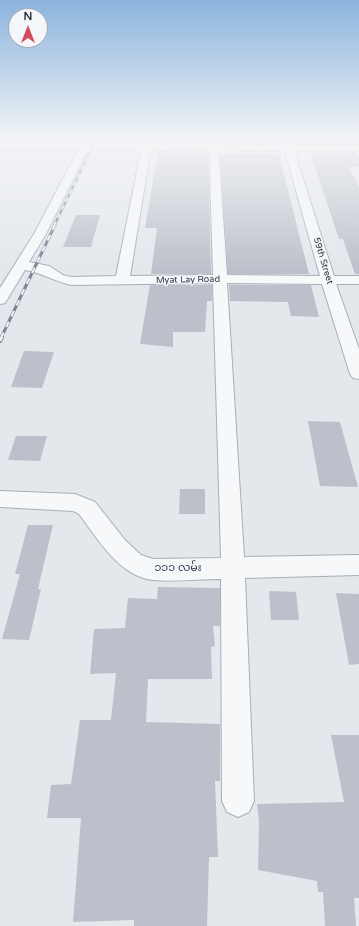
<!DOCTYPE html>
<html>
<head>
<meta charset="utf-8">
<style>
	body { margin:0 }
	#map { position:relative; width:359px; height:926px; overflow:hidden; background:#e4e7ec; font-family:"Varela Round",sans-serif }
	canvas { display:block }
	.north { position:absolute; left:8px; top:8px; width:40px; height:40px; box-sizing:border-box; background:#f4f6f9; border:1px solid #a4a8b1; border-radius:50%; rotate:0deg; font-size:11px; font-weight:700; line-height:16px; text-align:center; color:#2b3445 }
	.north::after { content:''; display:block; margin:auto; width:14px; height:18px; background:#d1495b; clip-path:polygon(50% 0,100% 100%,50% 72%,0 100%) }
</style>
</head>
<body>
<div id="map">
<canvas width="359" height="926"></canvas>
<div class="north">N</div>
</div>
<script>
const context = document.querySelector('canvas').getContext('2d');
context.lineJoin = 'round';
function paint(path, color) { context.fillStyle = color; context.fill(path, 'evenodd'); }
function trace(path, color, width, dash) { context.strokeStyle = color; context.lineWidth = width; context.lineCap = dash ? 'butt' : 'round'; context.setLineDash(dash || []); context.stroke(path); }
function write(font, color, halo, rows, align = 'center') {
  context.font = font + ' "Varela Round","Noto Sans Myanmar",sans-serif'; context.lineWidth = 3; context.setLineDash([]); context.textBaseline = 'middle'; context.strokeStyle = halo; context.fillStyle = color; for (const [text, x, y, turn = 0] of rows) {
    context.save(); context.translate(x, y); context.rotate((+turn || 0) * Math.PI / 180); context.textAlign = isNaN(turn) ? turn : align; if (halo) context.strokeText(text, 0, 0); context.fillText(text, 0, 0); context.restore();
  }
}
const building = new Path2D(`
	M306 141H350L352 143H307Z
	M158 151 208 154 211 274H151L157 228H145Z
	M310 152H356L359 157V167H349L359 187V274H355L343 239H339Z
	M220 154H279L309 274H228Z
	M76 215H100L91 247H63Z
	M150 285H212V301H207L205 332H173V347L140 344Z
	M229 285H311L319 317 291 316 288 302 230 301Z
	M24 351 54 352 42 388 11 387Z
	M308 421 340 422 358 487 320 486Z
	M16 436H47L40 461 8 460Z
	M180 489H205V514H179Z
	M28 525H53L38 589H41L29 640 2 639 20 574H15Z
	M158 587 220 588V626H213L215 646 211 647 212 679H148L146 722 220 724V781H215L218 857H209L207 926H134V920L73 922 81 818H47L51 785 71 784 80 720H111L116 673 90 674 94 629 125 628 128 598 157 599Z
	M269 591 296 592 299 620H271Z
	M336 593 359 594V664L349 665Z
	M331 735H359V898H354L356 926H325L323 892H318L317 881 258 870 259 821 257 804 344 802Z`);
const street = new Path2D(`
	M83 141H92L46 234 29 262 49 266 63 275 71 277 116 276 143 141H152L130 276 213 275 209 141H218L227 275 320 276 282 141H291L334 276H359V284H336L359 349V379L353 378 350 374 322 284 227 283 244 557 359 555V575L245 578 254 801 249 812 238 817 227 812 222 801 221 579C199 579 175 582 153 580 120 577 97 538 79 514L73 511 0 507V491L75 494 95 502 125 540 141 555 153 559 221 558 213 283 71 285C54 281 42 273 25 270L5 303 0 304V288L34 234Z`);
const secondary = new Path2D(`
	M0 143 359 145V151L0 149Z`);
const railFar2 = new Path2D(`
	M54 226 95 141`);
const railFar1 = new Path2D(`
	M1 338 55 225`);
const rail = new Path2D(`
	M0 341 2 337`);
const farStreetnames = [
	["59th Street",323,261,73],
	["Myat Lay Road",188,280,-1]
];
const streetNames = [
	["၁၁၁ လမ်း",178,568]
];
paint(building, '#bbc0ca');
trace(street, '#a9aeb7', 2);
trace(secondary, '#a9aeb7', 2);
paint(street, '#f7f8fa');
paint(secondary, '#fff');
trace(railFar2, '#7d8696', 2.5);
trace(railFar1, '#7d8696', 3);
trace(rail, '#7d8696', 4);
trace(railFar2, '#f4f6f9', 1.5, [4.5]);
trace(railFar1, '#f4f6f9', 2, [6]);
trace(rail, '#f4f6f9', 2.5, [8]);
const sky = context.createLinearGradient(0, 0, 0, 270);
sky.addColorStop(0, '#8bb4dd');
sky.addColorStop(0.52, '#f3f4f6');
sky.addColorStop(1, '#f3f4f600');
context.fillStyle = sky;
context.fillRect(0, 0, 359, 270);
write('9px', '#2b3445', '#f4f6f9', farStreetnames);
write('11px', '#2b3445', '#f4f6f9', streetNames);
</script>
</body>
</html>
